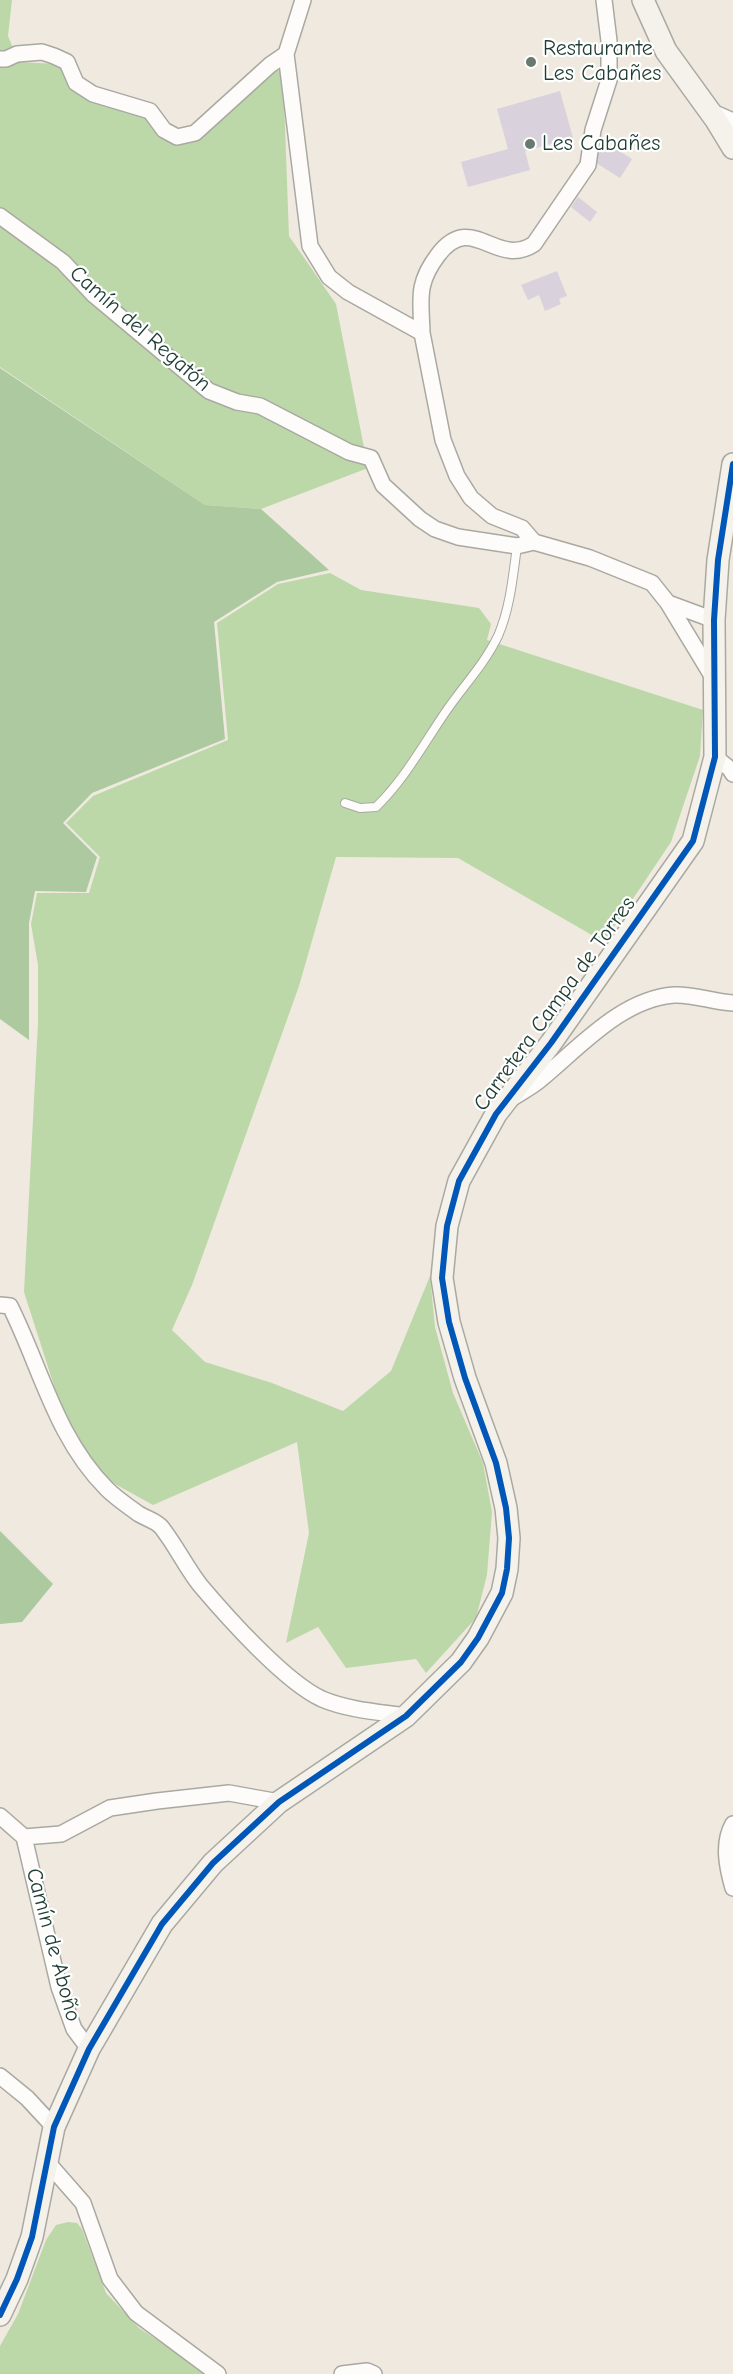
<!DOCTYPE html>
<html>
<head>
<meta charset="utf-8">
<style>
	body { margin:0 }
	canvas { display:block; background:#efe9df }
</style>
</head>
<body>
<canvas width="733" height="2374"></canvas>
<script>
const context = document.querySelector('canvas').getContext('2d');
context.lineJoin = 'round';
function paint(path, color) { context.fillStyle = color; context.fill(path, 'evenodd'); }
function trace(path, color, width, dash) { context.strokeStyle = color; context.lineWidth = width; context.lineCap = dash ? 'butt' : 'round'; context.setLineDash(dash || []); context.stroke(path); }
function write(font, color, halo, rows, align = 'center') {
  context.font = font + ' "Comic Neue",sans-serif'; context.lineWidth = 4.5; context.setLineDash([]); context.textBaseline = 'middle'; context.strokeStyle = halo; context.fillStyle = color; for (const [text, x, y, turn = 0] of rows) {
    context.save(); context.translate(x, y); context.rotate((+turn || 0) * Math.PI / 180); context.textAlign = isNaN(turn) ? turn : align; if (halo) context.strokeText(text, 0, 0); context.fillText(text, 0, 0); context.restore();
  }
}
const green = new Path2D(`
	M0 0H12L8 36 19 62 58 64 88 99 148 113 167 140 198 136 275 70 283 72 289 236 336 304 368 468 261 509 205 505 0 367Z
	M330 573 361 590 479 608 491 624 487 640 703 710 700 756 671 842 604 942 458 858 336 857 299 986 192 1285 172 1330 205 1362 272 1383 343 1411 391 1371 430 1276 435 1327 453 1393 483 1463 492 1512 487 1575 476 1618 426 1673 416 1659 346 1668 318 1627 286 1643 309 1533 297 1442 153 1505 106 1479 65 1420 24 1292 38 1023V965L31 924 37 893H89L100 857 66 823 93 796 228 740 217 623 278 584Z
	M68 2222 77 2223 82 2229 106 2293 139 2328 209 2374H0V2346L18 2314 46 2240 56 2225Z`);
const forest = new Path2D(`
	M0 368 205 505 261 509 329 570 277 582 214 622 225 739 92 793 63 823 97 857 86 892 35 891 29 923V1040L0 1019Z
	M0 1531 53 1584 22 1622 0 1624Z`);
const building = new Path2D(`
	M560 91 573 138 525 151 530 170 468 187 461 162 508 149 497 109Z
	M605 142 632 159 620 178 593 161Z
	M578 197 597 212 590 222 571 207Z
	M557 271 567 296 559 299 561 304 545 311 539 295 528 300 521 285Z`);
const lane = new Path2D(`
	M345 803 360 808 376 807C406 778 425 741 449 707 466 683 485 663 498 636 510 609 513 576 517 546`);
const street = new Path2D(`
	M286 54 310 246 329 277 348 292 422 333 443 440 457 476 471 498 492 516 522 528 534 542
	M0 59H6L17 54 42 52 54 56 67 62 76 83 93 94 150 111 164 130 177 137 195 133 270 65 286 54 303 0
	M710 111 733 121
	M0 216 63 262 94 295 209 391 237 402 260 406 349 452 371 458 383 485 420 519 435 529 458 537 517 546 534 542
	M422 333C421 299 416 284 438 255 472 210 496 269 534 244L588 165 593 130 609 80V41L604 0
	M534 542 590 558 652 583 668 603 714 620
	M668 603 714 679
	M715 757 730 769 733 774
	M514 1097C523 1091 533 1086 541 1079 579 1048 621 999 674 995 693 994 713 1002 733 1003
	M0 1305 10 1306C41 1368 56 1438 107 1489 116 1498 129 1507 139 1514 147 1519 157 1521 162 1528 176 1546 186 1567 200 1585 227 1617 285 1682 322 1699 348 1710 379 1712 406 1716
	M0 1816 24 1837 59 1987 74 2029 89 2049
	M733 1824C722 1843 727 1867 733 1888
	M24 1837 61 1834 110 1808 157 1801 229 1793 279 1802
	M0 2076 27 2098 54 2127
	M48 2163 83 2203 110 2279 136 2313 218 2374
	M342 2374 367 2371 374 2374`);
const secondary = new Path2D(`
	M643 0 666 51 716 120 733 148
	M0 2315 17 2279 32 2237 54 2127 89 2049 162 1924 213 1863 279 1802 406 1716 461 1662 478 1638 502 1593 507 1569 509 1538 506 1508 496 1463 465 1378 449 1322 442 1278 447 1226 459 1181 496 1114 551 1043 693 841 715 757 714 620 718 560 733 464`);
const cycleway = new Path2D(`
	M0 2315 17 2279 32 2237 54 2127 89 2049 162 1924 213 1863 279 1802 406 1716 461 1662 478 1638 502 1593 507 1569 509 1538 506 1508 496 1463 465 1378 449 1322 442 1278 447 1226 459 1181 496 1114 551 1043 693 841 715 757 714 620 718 560 733 464`);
const markers = [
	[531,62,6,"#687970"],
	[530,144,6,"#687970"]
];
const poiNames = [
	["Restaurante",543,49],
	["Les Cabañes",543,74],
	["Les Cabañes",542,144]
];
const streetNames = [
	["Camín del Regatón",140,329,41],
	["Carretera Campa de Torres",555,1004,-54],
	["Camín de Aboño",53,1945,75]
];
paint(green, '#bcd8a9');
paint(forest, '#acc9a0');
paint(building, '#d9d1db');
trace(lane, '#a9a9a2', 10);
trace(street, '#a9a9a2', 18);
trace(secondary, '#a9a9a2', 24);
trace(lane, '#fdfcfa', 8);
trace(street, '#fdfcfa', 15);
trace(secondary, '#f5f2ec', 21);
trace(cycleway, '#0057b8', 6);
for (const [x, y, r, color] of markers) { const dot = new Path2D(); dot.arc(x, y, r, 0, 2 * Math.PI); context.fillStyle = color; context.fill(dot); trace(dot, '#fff', 2); }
write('22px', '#1f3d34', '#fff', poiNames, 'left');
write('22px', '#1f3d34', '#fff', streetNames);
</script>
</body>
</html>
